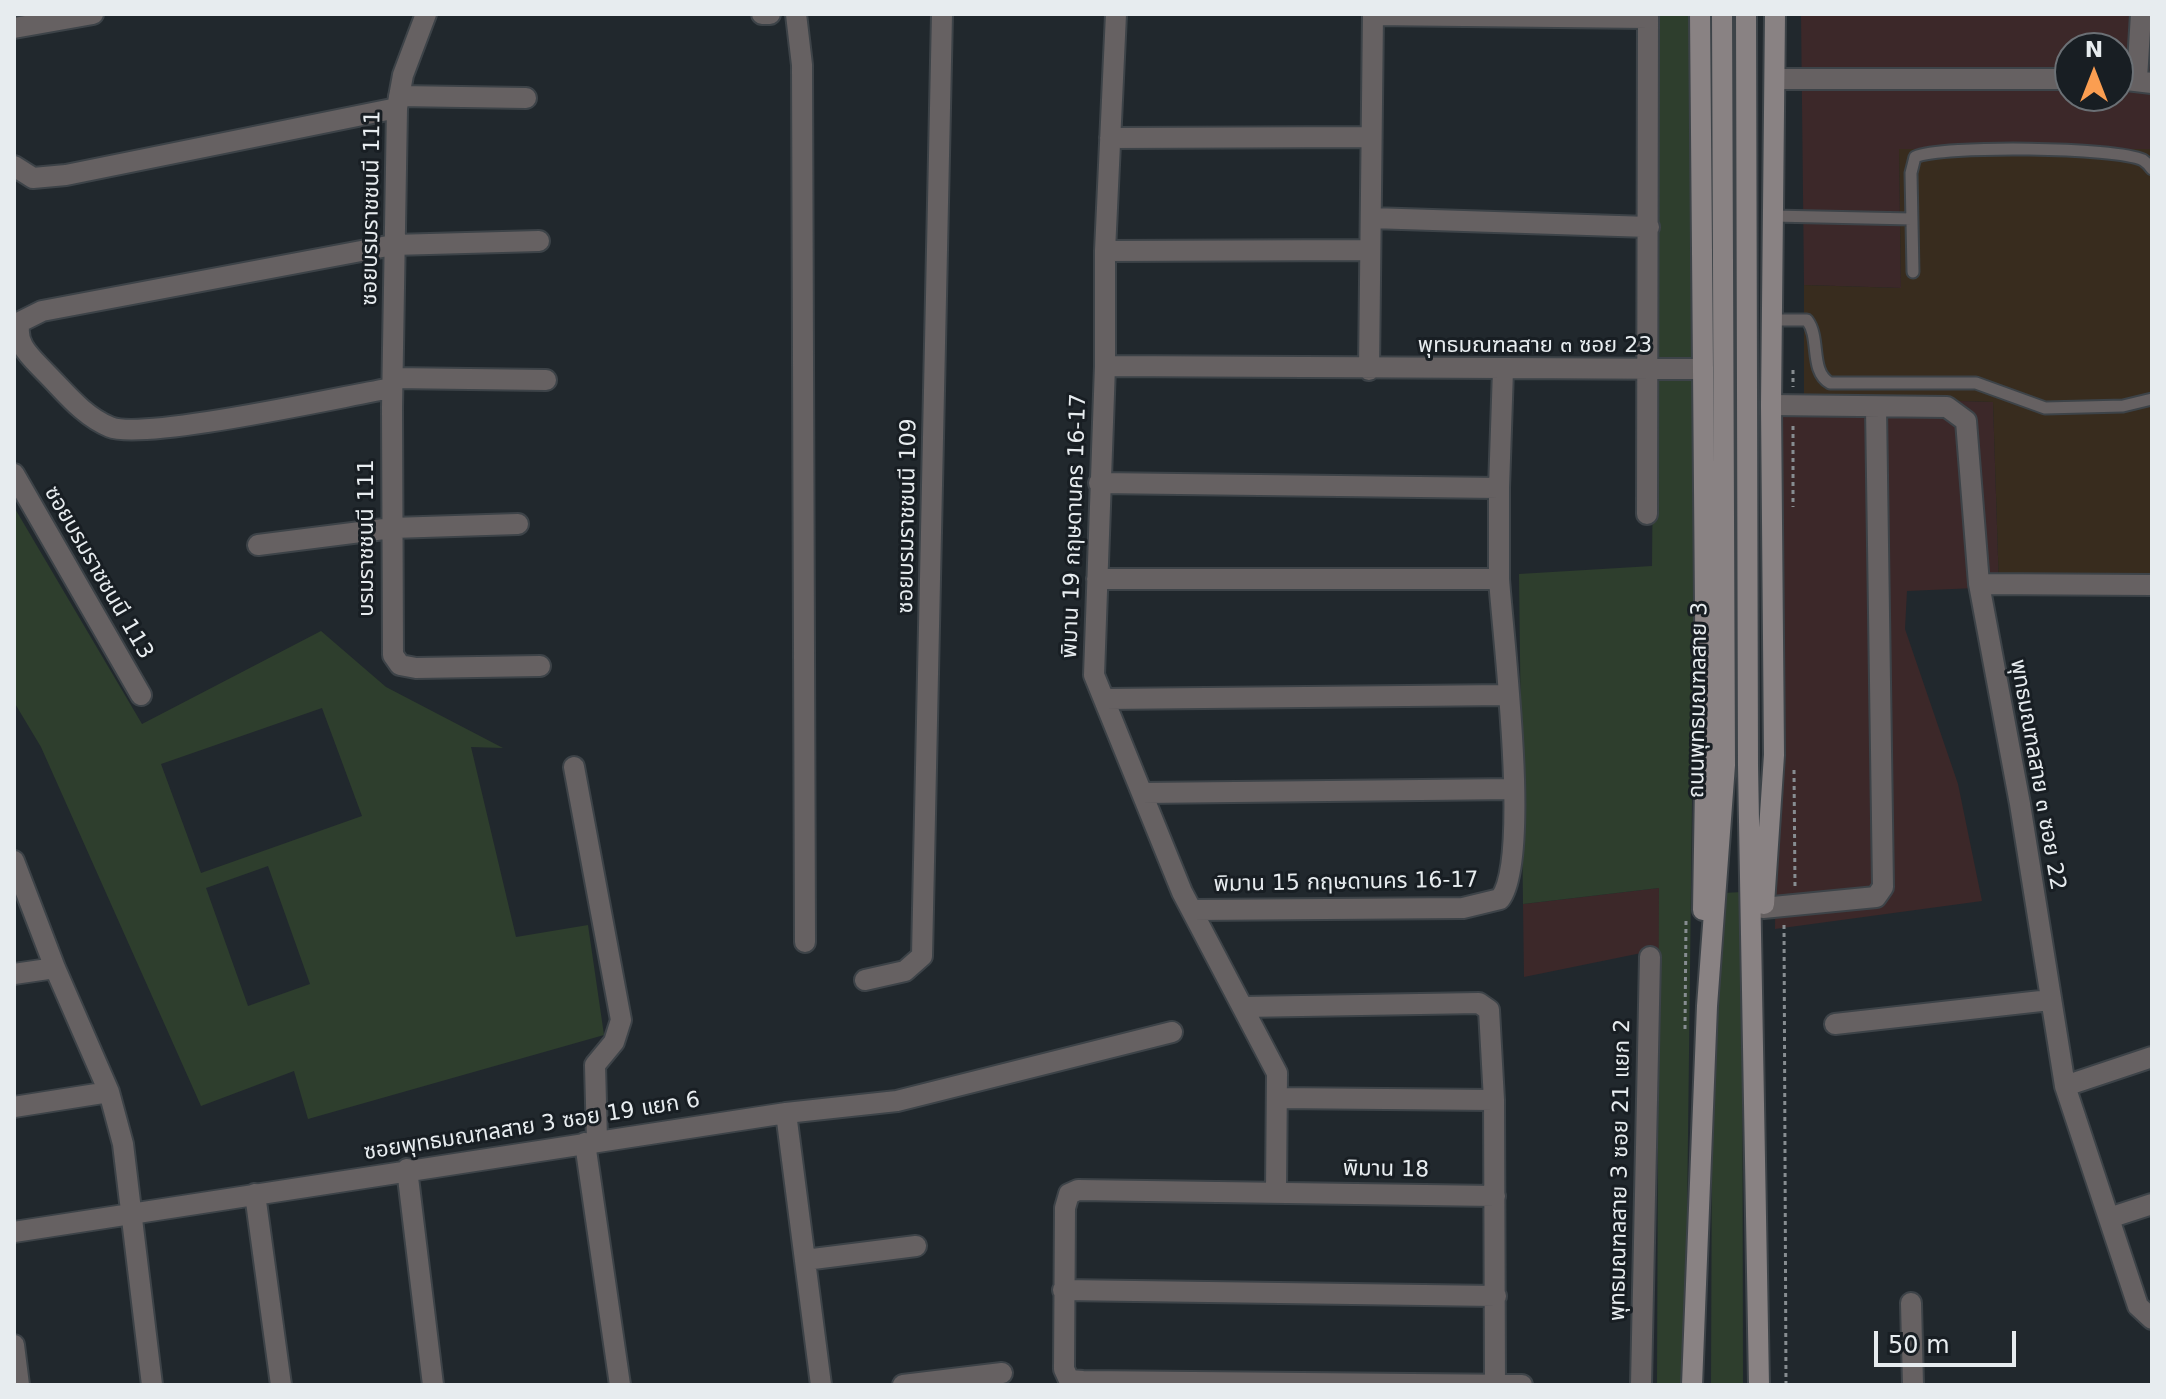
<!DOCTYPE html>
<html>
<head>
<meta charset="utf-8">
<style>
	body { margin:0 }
	#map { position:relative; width:2166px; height:1399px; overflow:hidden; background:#21282d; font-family:"DejaVu Sans",sans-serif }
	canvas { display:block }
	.frame { position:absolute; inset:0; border:16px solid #e7ecef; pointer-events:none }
	.north { position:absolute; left:2054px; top:32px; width:80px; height:80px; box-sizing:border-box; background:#181e23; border:2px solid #6b7075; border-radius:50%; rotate:0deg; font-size:22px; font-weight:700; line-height:32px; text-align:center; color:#e7ecef }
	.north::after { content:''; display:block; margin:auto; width:28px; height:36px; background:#fb9e51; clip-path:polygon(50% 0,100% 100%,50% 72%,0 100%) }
	.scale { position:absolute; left:1874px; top:1331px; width:142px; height:36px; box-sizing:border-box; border:4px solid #e7ecef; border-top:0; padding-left:10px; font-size:24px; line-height:28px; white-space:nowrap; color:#e7ecef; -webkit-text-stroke:6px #181e23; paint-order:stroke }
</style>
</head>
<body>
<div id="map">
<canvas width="2166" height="1399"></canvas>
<div class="frame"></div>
<div class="north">N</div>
<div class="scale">50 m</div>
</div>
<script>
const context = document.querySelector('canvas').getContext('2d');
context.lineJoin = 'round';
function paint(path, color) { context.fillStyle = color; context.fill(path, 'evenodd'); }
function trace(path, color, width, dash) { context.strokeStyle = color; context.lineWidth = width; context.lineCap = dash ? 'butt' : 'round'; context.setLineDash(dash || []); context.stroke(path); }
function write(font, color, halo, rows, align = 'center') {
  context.font = font + ' "DejaVu Sans","Noto Sans Thai",sans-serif'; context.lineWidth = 6; context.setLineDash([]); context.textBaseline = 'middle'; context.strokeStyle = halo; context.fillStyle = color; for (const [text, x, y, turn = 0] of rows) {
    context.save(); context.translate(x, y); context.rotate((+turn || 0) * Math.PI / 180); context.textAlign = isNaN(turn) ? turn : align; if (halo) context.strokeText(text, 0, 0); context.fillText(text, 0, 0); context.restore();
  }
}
const commercial = new Path2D(`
	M1801 14H2152V149H1899L1901 288 1804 285ZM2070 48H2118V96H2070Z
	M1780 395 1993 402 1999 587 1907 591 1905 629 1958 784 1982 901 1775 929Z
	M1659 888 1661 949 1524 977 1523 904Z`);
const industrial = new Path2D(`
	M1899 149H2152V579L1999 587 1993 402 1804 396V285L1901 288Z`);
const green = new Path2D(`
	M1657 14H1692L1695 556 1685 1385H1657L1659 888 1523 904 1519 574 1652 566Z
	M14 507 142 724 321 631 386 687 503 748 471 747 516 937 588 925 604 1035 308 1119 294 1071 201 1106 41 747 14 702ZM322 708 362 816 201 873 161 764ZM268 866 310 984 248 1006 206 888Z
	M1742 892 1743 1385H1711L1712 1124 1723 893Z`);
const path = new Path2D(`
	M1793 370V387
	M1793 426V507
	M1794 770 1795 887
	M1784 925 1786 1385
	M1685 1029 1686 921`);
const service = new Path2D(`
	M1773 216 1912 219
	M1913 272 1911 173 1915 157C1942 145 2116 147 2143 160 2146 162 2150 166 2152 169
	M1773 320H1807C1821 338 1809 371 1830 383H1976L2045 408 2123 406 2152 399`);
const minor = new Path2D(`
	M426 14 403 75 397 108 392 408 393 655 400 665 416 668 540 666
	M762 14H770
	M796 14 802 65 805 942
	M1116 14 1105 251V366L1094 675 1182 892 1277 1073 1276 1192
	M1373 15 1648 18
	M14 28 93 14
	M1775 79H2070
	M2118 79 2152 83
	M2137 79 2141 14
	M399 96 526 98
	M1110 138 1371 137
	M14 166 33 178 66 175 397 108
	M1371 218 1649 227
	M1105 251 1370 250
	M1105 366 1703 369
	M1369 370 1373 14
	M393 378 546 380
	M392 388C344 396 144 441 110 427 83 416 65 392 45 372 31 357 14 344 20 322L42 311 393 245 539 241
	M1771 405 1947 407 1966 421 1979 584 2020 804 2065 1086 2138 1306 2152 1319
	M14 474 141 695
	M1499 488 1503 370
	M1647 514 1648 14
	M258 545 392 528 518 524
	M1097 579H1499V488L1099 483
	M1979 584 2152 585
	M1105 699 1507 695
	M574 767 621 1020 614 1042 595 1065 597 1141
	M1142 793 1514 789
	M14 861 55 968 109 1092 123 1144 152 1385
	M1763 908 1876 897 1883 887 1876 407
	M1192 910 1463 908 1500 899C1531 859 1503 638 1499 579
	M14 974 55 968
	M865 980 905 971 922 956 942 14
	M1243 1007 1479 1003 1489 1010 1494 1100 1495 1384
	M1835 1024 2050 1000
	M2065 1086 2152 1057
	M1277 1098 1494 1100
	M14 1107 109 1092
	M786 1113 897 1101 1172 1032
	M585 1143 620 1385
	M407 1169 433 1385
	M255 1194 281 1385
	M1495 1196 1078 1190 1069 1194 1065 1208 1064 1369 1069 1380 1083 1381 1522 1385
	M2109 1218 2152 1204
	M14 1232 786 1113 821 1385
	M805 1260 916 1246
	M1063 1290 1496 1296
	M1911 1303 1913 1385
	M14 1345 19 1385
	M903 1385 1002 1373
	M1641 1385 1650 957`);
const secondary = new Path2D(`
	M1700 14 1706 726 1703 910
	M1746 14 1748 765 1759 1385
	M1764 904 1774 755 1771 405 1775 14
	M1692 1385 1707 1006 1725 765 1722 14`);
const streetNames = [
	["ซอยบรมราชชนนี 111",372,208,-89],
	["พุทธมณฑลสาย ๓ ซอย 23",1535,346],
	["ซอยบรมราชชนนี 109",908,516,-89],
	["พิมาน 19 กฤษดานคร 16-17",1075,526,-88],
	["บรมราชชนนี 111",367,538,-90],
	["ซอยบรมราชชนนี 113",98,573,60],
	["ถนนพุทธมณฑลสาย 3",1699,700,-89],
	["พุทธมณฑลสาย ๓ ซอย 22",2037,775,80],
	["พิมาน 15 กฤษดานคร 16-17",1346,883,-1],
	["ซอยพุทธมณฑลสาย 3 ซอย 19 แยก 6",532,1127,-9],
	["พิมาน 18",1386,1170,1],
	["พุทธมณฑลสาย 3 ซอย 21 แยก 2",1621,1170,-89]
];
paint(commercial, '#3c2829');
paint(industrial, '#382c1e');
paint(green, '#2e3e2d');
trace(service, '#3d4348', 15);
trace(minor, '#3d4348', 24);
trace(secondary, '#3d4348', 24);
trace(path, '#878d91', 3, [4, 4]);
trace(service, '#666162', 11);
trace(minor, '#666162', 20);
trace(secondary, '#898283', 20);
write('22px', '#e7ecef', '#181e23', streetNames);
</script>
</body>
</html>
